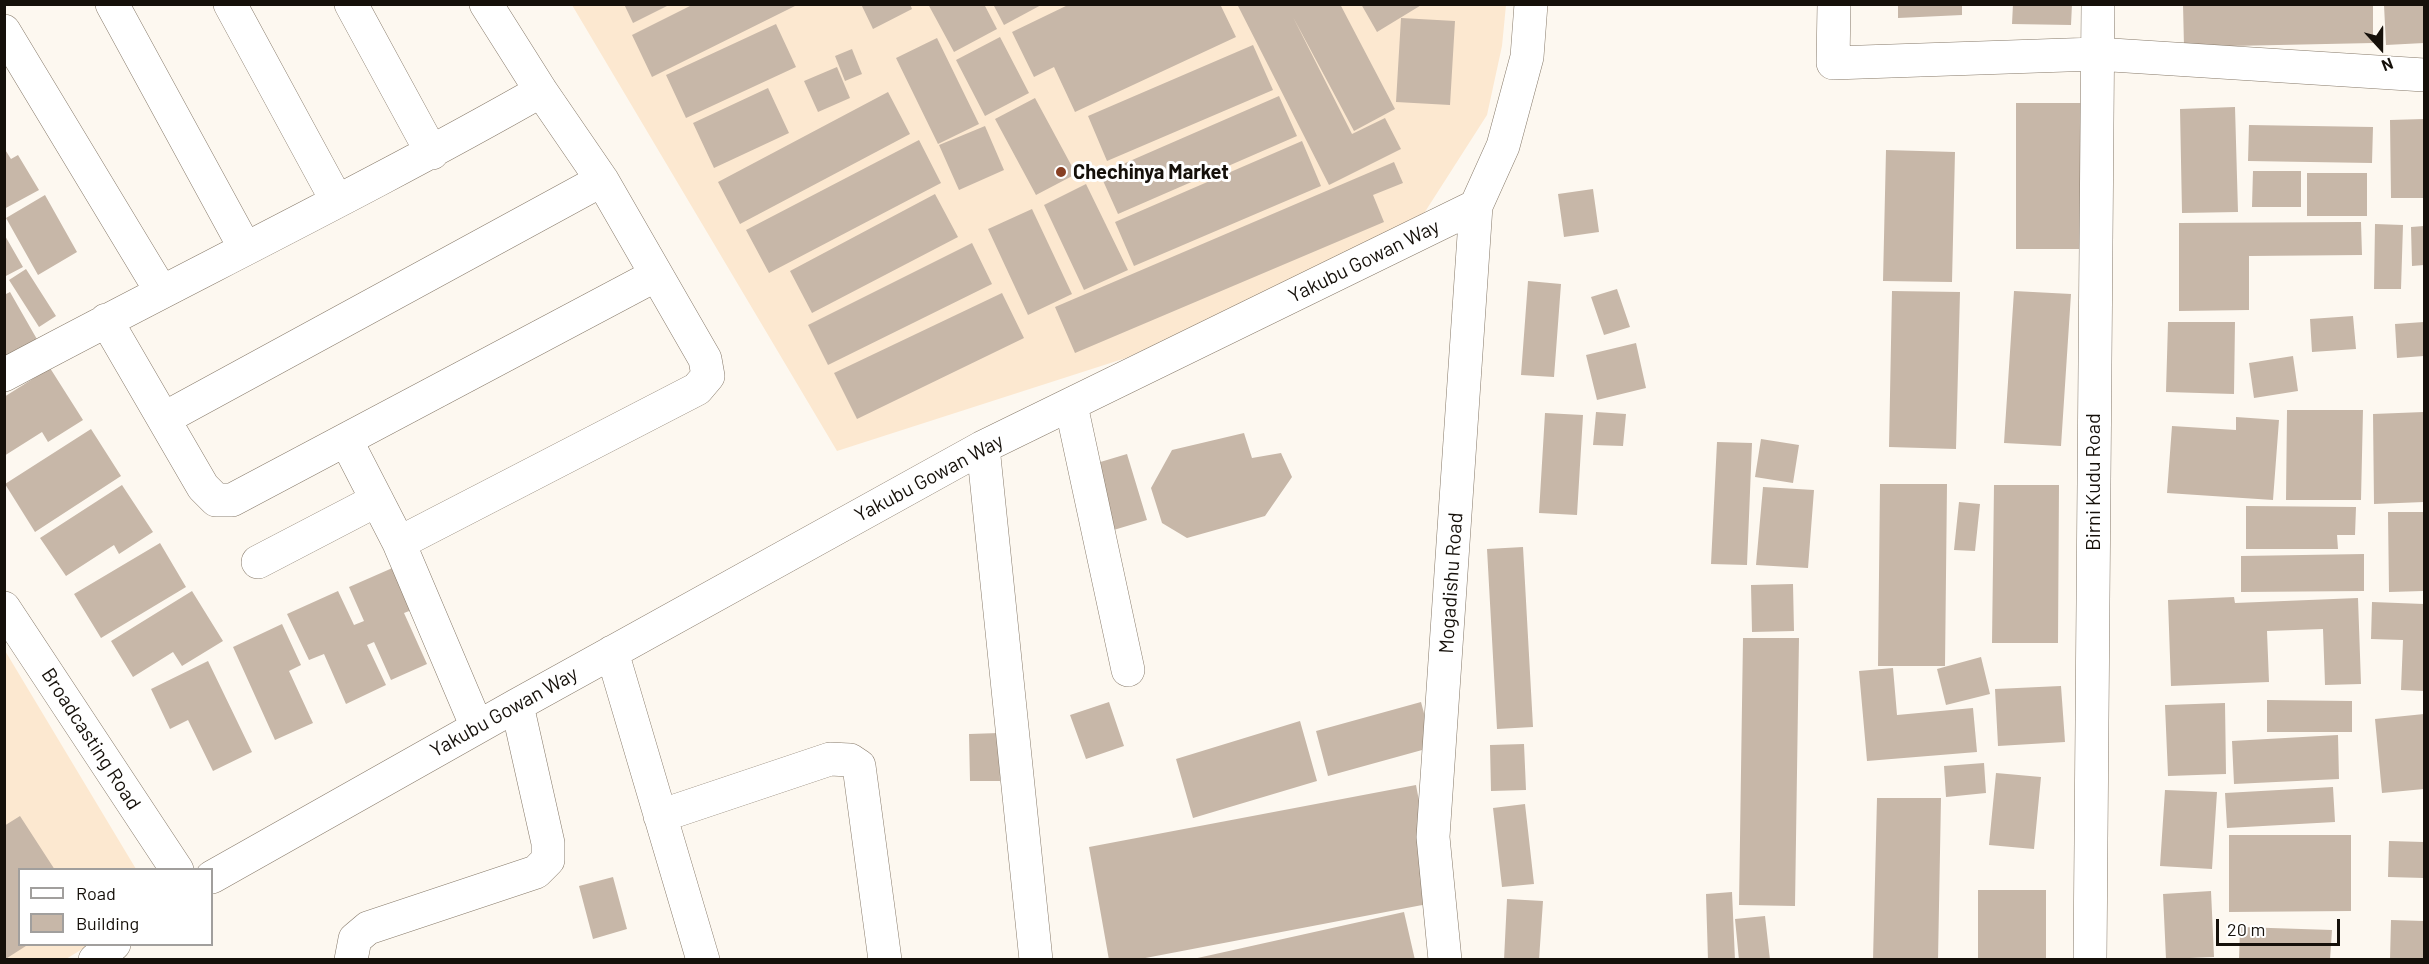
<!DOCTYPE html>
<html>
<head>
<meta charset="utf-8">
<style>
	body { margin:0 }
	#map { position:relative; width:2429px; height:964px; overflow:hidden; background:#fdf8f0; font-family:Barlow,sans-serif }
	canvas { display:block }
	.frame { position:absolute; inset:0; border:6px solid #15100a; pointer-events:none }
	.legend { position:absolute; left:18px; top:868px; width:195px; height:78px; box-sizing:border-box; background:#fff; border:2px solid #a19f9d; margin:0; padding:8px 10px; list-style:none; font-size:18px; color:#15100a }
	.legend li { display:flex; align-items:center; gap:12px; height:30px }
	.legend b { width:30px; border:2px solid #a19f9d }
	.north { position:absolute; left:2351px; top:18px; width:60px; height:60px; -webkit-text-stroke:4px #fff; paint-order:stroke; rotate:159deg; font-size:16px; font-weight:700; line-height:24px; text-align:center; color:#15100a }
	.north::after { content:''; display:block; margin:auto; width:21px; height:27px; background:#15100a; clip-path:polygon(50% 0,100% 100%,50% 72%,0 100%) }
	.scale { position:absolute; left:2216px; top:919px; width:124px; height:27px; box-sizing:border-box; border:3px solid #15100a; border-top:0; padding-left:8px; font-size:18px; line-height:21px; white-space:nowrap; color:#15100a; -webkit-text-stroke:4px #fff; paint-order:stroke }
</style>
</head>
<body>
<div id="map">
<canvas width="2429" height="964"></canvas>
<div class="frame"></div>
<ul class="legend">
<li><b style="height:8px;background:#fff"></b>Road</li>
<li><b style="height:16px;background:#c7b7a8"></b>Building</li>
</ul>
<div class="north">N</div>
<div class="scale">20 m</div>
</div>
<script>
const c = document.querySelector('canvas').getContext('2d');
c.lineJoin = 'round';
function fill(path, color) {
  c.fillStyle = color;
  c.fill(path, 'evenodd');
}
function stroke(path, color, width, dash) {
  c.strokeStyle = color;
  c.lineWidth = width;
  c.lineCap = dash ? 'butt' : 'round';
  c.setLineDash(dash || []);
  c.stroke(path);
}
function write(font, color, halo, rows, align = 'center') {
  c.font = font + ' Barlow,sans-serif';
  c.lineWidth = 6;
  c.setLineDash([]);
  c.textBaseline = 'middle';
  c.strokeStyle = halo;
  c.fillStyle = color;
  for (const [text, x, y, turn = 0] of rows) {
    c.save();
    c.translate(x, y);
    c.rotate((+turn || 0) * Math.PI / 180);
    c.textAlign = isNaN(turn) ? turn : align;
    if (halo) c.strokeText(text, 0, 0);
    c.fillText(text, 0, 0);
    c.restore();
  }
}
fill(new Path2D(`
	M 572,5 L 1506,5 L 1502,46 L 1487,115 L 1414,229 L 1126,358 L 837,451 Z
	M 4,649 L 136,869 L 20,870 L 20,944 L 89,945 L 66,959 L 5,959 Z`), '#fce8d0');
fill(new Path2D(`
	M 624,4 L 671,4 L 633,23 Z
	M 694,4 L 799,4 L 652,77 L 632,35 Z
	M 861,4 L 910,4 L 912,9 L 873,29 Z
	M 928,4 L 984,4 L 997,29 L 954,52 Z
	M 997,4 L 1043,4 L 1004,25 L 994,6 Z
	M 1070,4 L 1220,4 L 1236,37 L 1075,112 L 1054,67 L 1034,77 L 1012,32 Z
	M 1237,4 L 1340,4 L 1395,109 L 1354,131 L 1293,17 L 1352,134 L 1385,118 L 1401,149 L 1329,185 Z
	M 1361,4 L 1423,4 L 1377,32 Z
	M 1898,4 L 1962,4 L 1962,15 L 1898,18 Z
	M 2013,4 L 2072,4 L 2071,25 L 2012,24 Z
	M 2183,4 L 2373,4 L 2373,43 L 2184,47 Z
	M 2384,5 L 2424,5 L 2424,43 L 2386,45 Z
	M 1401,18 L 1455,21 L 1450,105 L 1396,102 Z
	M 776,24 L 796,67 L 686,118 L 666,75 Z
	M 1000,37 L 1029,93 L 985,116 L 956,60 Z
	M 937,38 L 979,124 L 938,144 L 896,58 Z
	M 1253,45 L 1273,90 L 1107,161 L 1088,116 Z
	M 852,49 L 862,74 L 845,81 L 835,56 Z
	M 837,67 L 850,98 L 818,112 L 804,81 Z
	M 768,88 L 789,133 L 714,168 L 693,123 Z
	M 888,92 L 910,134 L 740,224 L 718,182 Z
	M 1279,96 L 1297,136 L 1118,214 L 1100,174 Z
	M 1035,98 L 1076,174 L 1036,195 L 995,119 Z
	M 2016,103 L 2082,103 L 2082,249 L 2016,249 Z
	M 2235,107 L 2238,212 L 2182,213 L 2180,109 Z
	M 2424,119 L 2424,198 L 2391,198 L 2390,120 Z
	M 2249,125 L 2373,127 L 2372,163 L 2248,161 Z
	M 985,126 L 1004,170 L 959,190 L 939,145 Z
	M 919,140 L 941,183 L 769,273 L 746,230 Z
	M 1302,141 L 1321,186 L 1134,266 L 1115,222 Z
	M 4,148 L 11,159 L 18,155 L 39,190 L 4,209 Z
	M 1886,150 L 1955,152 L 1952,282 L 1883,281 Z
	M 1394,162 L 1403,183 L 1373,195 L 1384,222 L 1075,353 L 1055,307 Z
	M 2253,171 L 2301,171 L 2301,207 L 2252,207 Z
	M 2307,173 L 2367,173 L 2367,216 L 2307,216 Z
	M 1086,184 L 1128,270 L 1084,290 L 1044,205 Z
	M 1593,189 L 1599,232 L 1564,237 L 1558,194 Z
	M 935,194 L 958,237 L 812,313 L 790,271 Z
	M 45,195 L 77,252 L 38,275 L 6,218 Z
	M 1032,209 L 1072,294 L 1028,315 L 988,229 Z
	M 2361,222 L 2362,255 L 2249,256 L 2249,310 L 2179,311 L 2179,223 Z
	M 2375,224 L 2403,225 L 2401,289 L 2374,289 Z
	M 2424,226 L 2424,265 L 2412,266 L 2411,227 Z
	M 4,234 L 23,267 L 4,277 Z
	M 972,243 L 992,284 L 828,365 L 808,325 Z
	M 26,269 L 56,316 L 39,327 L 9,280 Z
	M 1528,281 L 1561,284 L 1554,377 L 1521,375 Z
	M 1617,289 L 1630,327 L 1604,335 L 1591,297 Z
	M 1892,291 L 1960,292 L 1956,449 L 1889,447 Z
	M 2014,291 L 2071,294 L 2061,446 L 2004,443 Z
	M 10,292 L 38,341 L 4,360 L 4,295 Z
	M 1002,293 L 1024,338 L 857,419 L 834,373 Z
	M 2353,316 L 2356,349 L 2312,352 L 2310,319 Z
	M 2168,322 L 2235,322 L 2234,394 L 2166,392 Z
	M 2424,322 L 2424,356 L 2397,358 L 2395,324 Z
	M 1636,343 L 1646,388 L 1597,400 L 1586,355 Z
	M 2293,356 L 2298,391 L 2254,398 L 2249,363 Z
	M 50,368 L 83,420 L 48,442 L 42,432 L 4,456 L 4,397 Z
	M 2287,410 L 2363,410 L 2361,500 L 2286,500 Z
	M 1596,412 L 1626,414 L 1623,446 L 1593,445 Z
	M 2424,412 L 2424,502 L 2374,504 L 2373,414 Z
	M 1545,413 L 1583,415 L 1577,515 L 1539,513 Z
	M 2236,417 L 2279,420 L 2273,500 L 2167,493 L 2172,426 L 2236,430 Z
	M 91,429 L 121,476 L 35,532 L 5,484 Z
	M 1244,433 L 1252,458 L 1281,453 L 1292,477 L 1265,516 L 1187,538 L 1162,523 L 1151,488 L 1172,450 Z
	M 1761,439 L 1799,445 L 1793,483 L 1755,477 Z
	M 1717,442 L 1752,443 L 1747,565 L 1711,564 Z
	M 1127,454 L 1147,520 L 1107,532 L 1087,466 Z
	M 1880,484 L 1947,484 L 1945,666 L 1878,666 Z
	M 122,485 L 153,532 L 119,554 L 114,545 L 66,576 L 40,538 Z
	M 1994,485 L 2059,485 L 2058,643 L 1992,643 Z
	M 1763,487 L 1814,490 L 1808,568 L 1756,565 Z
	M 1959,502 L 1980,504 L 1975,551 L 1954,550 Z
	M 2246,506 L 2356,507 L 2355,535 L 2337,535 L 2338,549 L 2246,549 Z
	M 2388,512 L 2424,512 L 2423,591 L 2389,592 Z
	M 160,543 L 186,587 L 101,638 L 74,594 Z
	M 1523,547 L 1533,727 L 1497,729 L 1487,549 Z
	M 2364,554 L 2364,591 L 2241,592 L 2241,556 Z
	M 397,566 L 417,608 L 404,613 L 427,664 L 391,680 L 374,642 L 367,645 L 386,685 L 346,704 L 324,654 L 309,660 L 287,614 L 338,591 L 354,625 L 364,621 L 349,587 Z
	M 1793,584 L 1794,631 L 1752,632 L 1751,585 Z
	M 192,591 L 223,641 L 182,666 L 173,652 L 133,677 L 111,641 Z
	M 2234,597 L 2235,603 L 2358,598 L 2361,684 L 2325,685 L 2323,629 L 2267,631 L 2269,682 L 2171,686 L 2168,600 Z
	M 2372,602 L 2424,604 L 2424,691 L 2401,690 L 2403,640 L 2371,639 Z
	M 282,624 L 301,665 L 289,671 L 313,723 L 275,740 L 233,647 Z
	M 1743,638 L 1799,638 L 1795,906 L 1739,905 Z
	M 1981,657 L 1990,694 L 1946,705 L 1937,669 Z
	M 208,661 L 252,752 L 213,771 L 188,720 L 170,729 L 151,689 Z
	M 1893,668 L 1897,715 L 1973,708 L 1977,752 L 1867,761 L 1859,671 Z
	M 2061,686 L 2065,742 L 1998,746 L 1995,689 Z
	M 2267,700 L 2352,701 L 2352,732 L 2267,732 Z
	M 1109,702 L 1124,746 L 1086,759 L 1070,715 Z
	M 1421,702 L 1433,747 L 1328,776 L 1316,731 Z
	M 2225,703 L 2226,774 L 2168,776 L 2165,705 Z
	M 2424,714 L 2424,789 L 2382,793 L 2375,719 Z
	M 1300,721 L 1317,781 L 1193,818 L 1176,759 Z
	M 999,733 L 1000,781 L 970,781 L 969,734 Z
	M 2338,735 L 2339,779 L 2234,784 L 2232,741 Z
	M 1524,744 L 1526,790 L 1491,791 L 1490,745 Z
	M 1984,763 L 1986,793 L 1946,797 L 1944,766 Z
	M 1996,773 L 2041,777 L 2034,849 L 1989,845 Z
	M 1416,785 L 1438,902 L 1135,960 L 1109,960 L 1089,847 Z
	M 2333,787 L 2335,822 L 2227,828 L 2225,793 Z
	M 2165,790 L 2217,792 L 2212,869 L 2160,866 Z
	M 1877,798 L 1941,798 L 1938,960 L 1873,960 Z
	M 1525,804 L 1534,884 L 1502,887 L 1493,808 Z
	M 20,816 L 55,870 L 20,870 L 20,944 L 29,944 L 4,960 L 4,826 Z
	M 2229,835 L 2351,835 L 2351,911 L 2229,912 Z
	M 2389,841 L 2424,842 L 2424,878 L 2388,877 Z
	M 613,877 L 627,929 L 593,939 L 579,886 Z
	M 1978,890 L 2046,890 L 2046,960 L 1978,960 Z
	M 2211,891 L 2214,957 L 2166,959 L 2163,894 Z
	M 1732,892 L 1735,960 L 1708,960 L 1706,894 Z
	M 1507,899 L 1543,901 L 1539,960 L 1504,960 Z
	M 1404,912 L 1415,960 L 1193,960 L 1193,959 Z
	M 1765,916 L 1770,960 L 1739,960 L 1735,919 Z
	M 2391,920 L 2424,921 L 2424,960 L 2390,960 Z
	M 2240,927 L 2332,930 L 2330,960 L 2239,960 Z`), '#c7b7a8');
const minor = new Path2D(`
	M 112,4 L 245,248
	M 230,4 L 337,201
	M 351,4 L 432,153
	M 1834,4 L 1833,63 L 2096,54 L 2424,75
	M 4,31 L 161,291
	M 106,320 L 203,487 L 216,500 L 232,500 L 656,275
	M 4,375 C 183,279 365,191 541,91
	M 1071,405 L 1128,670
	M 165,418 L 602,180
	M 346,440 L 399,543
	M 983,447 L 1036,960
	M 258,562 L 377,500
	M 4,608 L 177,870
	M 612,652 L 703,960
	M 477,727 L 399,543 L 697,389 L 708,376 L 705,359 L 602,180 L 541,91 L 486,4
	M 660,816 L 830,759 L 850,760 L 859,766 L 885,960
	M 212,877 L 517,705 L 983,447 L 1476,206 L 1503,146 L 1527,57 L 1531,4
	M 95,960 L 114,944
	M 351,960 L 355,939 L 368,928 L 536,872 L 548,860 L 548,843 L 517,705
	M 1445,960 L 1433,837 L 1476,206
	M 2090,960 L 2098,4`);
stroke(minor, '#877a6a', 34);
stroke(minor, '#fff', 33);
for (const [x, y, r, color] of [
	[1061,172,6,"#873f23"]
]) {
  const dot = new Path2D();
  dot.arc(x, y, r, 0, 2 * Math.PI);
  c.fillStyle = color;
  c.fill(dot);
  stroke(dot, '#fff', 2);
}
write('bold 20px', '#15100a', '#fff', [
	["Chechinya Market",1073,172]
], 'left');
write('20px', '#15100a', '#fff', [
	["Yakubu Gowan Way",1364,261,-26],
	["Yakubu Gowan Way",929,478,-28],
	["Birni Kudu Road",2093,482,-90],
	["Mogadishu Road",1451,583,-86],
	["Yakubu Gowan Way",504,712,-29],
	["Broadcasting Road",91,739,57]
]);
</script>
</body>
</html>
